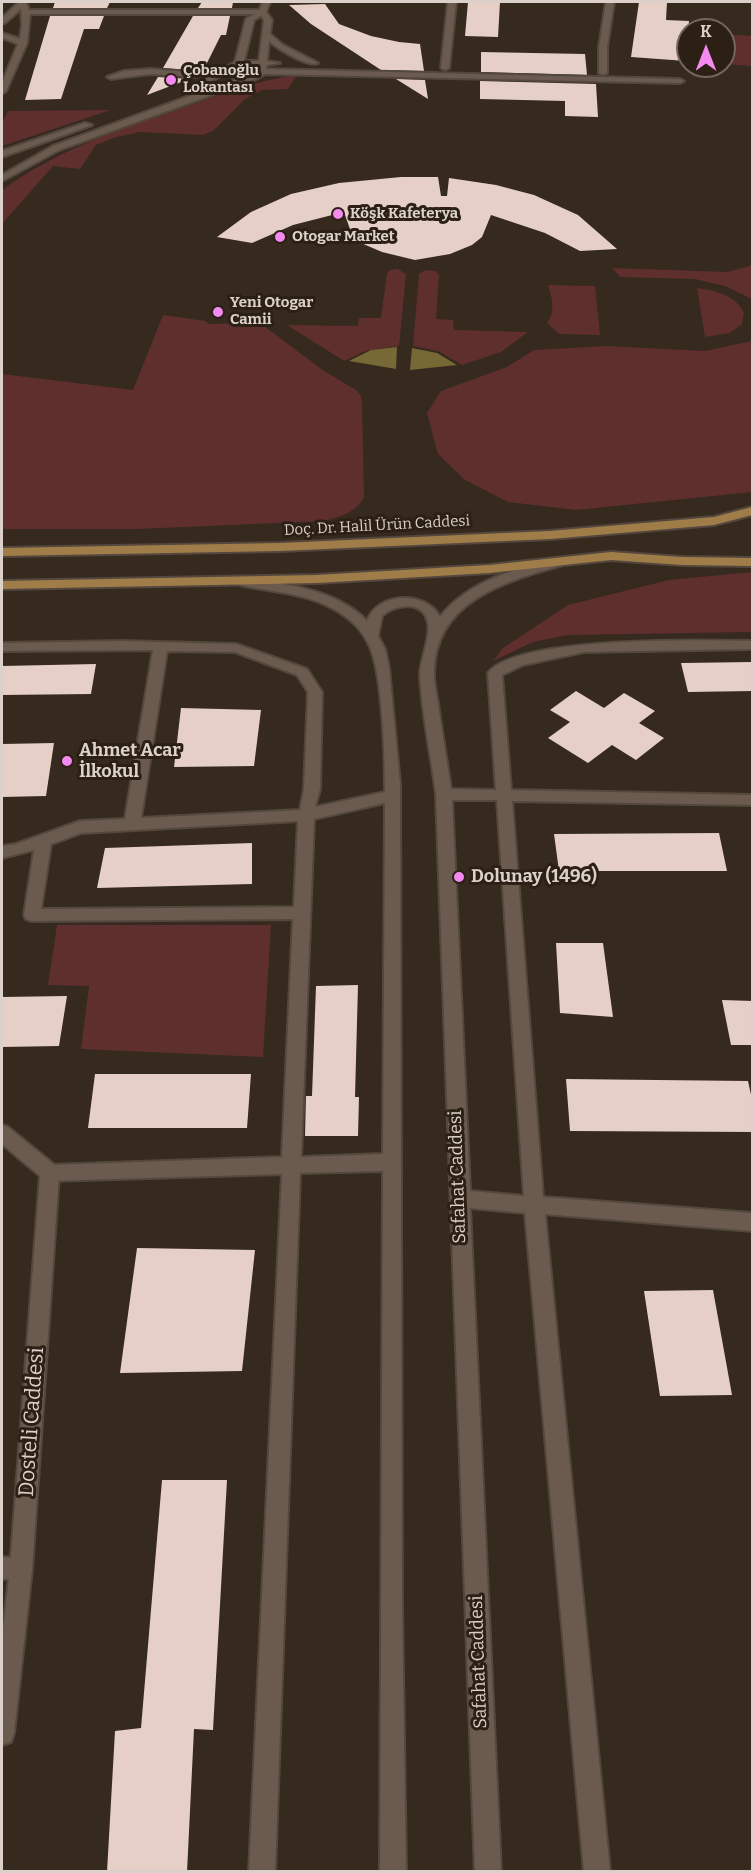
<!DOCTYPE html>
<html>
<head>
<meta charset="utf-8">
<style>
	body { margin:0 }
	#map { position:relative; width:754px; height:1873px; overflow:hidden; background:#36291e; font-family:Bitter,serif }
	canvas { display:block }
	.frame { position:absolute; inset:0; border:3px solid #dbd1ca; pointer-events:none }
	.north { position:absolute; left:676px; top:18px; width:60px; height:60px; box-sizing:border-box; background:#2c1f14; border:2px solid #72665d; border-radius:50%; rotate:0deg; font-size:16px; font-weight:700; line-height:24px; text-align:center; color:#dbd1ca }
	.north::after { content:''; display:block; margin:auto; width:21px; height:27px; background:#f489f0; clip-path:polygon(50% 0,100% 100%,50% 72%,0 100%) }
</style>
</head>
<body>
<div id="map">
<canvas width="754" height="1873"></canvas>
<div class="frame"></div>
<div class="north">K</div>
</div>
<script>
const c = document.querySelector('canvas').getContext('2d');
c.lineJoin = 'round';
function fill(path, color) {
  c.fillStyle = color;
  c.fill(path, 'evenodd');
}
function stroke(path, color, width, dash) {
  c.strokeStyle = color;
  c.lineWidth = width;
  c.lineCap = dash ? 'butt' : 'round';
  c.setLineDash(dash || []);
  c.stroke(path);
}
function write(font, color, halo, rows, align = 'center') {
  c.font = font + ' Bitter,serif';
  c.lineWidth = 6;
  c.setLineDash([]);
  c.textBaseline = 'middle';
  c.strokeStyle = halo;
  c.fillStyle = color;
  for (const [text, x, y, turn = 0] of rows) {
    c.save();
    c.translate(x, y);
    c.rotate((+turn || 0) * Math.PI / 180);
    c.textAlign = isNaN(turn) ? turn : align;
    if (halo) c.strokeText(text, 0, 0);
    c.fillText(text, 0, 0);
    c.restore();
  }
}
fill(new Path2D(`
	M 724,34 L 752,36 L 752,66 L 724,64 Z
	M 297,75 L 288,89 L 262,90 L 245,99 L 213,131 L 203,135 L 140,132 L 116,137 L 96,145 L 80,169 L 53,166 L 2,224 L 2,190 C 55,151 119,129 182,108 C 219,95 257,80 297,75 Z
	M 111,110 L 2,146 L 2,123 L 8,111 Z
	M 752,265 L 752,299 L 725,286 L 695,279 L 620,277 L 612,268 L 728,272 Z
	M 398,269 L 406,274 L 399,346 L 365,351 L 344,361 L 287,325 L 358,326 L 359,318 L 381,318 L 387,273 L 390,270 Z
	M 425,270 L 435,271 L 439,275 L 436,319 L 453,320 L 454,330 L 528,332 L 501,352 L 462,365 L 438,351 L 413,346 L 419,274 Z
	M 548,285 L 595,286 L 600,335 L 559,334 L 547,323 C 556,313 552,297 548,285 Z
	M 697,288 C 714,290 736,295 744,313 L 742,324 L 730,333 L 705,337 Z
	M 163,315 L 206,321 L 208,324 L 252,323 L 264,326 L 324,371 L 356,390 L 361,396 L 362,404 L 364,497 C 356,513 341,516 324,521 L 136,529 L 2,529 L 2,374 L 133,390 Z
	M 752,341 L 752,492 L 576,510 L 508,502 L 465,480 L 438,454 L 427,413 L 441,391 L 507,367 L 534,350 L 606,346 L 705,351 Z
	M 752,572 L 752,632 L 568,635 L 533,642 L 493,661 L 503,648 L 568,605 L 669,580 Z
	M 57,925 L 271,925 L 263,1057 L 81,1049 L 89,986 L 48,985 Z`), '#5f2f2d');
fill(new Path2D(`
	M 397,347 L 396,369 L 349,361 L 371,350 Z
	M 412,348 L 437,353 L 457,365 L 410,370 Z`), '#766936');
fill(new Path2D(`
	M 55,2 L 110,2 L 107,8 L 53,8 Z
	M 202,2 L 233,2 L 232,8 L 198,8 Z
	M 468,2 L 500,2 L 498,37 L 465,36 Z
	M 639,2 L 667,2 L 666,20 L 689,21 L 686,61 L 631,57 Z
	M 325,4 L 339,24 L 371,36 L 399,42 L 420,44 L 424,71 L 381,70 L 311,24 L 289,5 Z
	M 50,16 L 104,16 L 99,29 L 84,29 L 61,99 L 25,100 Z
	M 193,16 L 230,16 L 226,35 L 221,35 L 203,71 L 163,68 Z
	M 481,52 L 585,54 L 587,75 L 481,72 Z
	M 158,77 L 189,79 L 147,95 Z
	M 396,79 L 425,80 L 428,99 Z
	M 480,81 L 596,84 L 598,117 L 565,116 L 565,101 L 480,99 Z
	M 401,177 L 438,177 L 441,196 L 447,196 L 449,178 L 496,185 L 534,195 L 578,215 L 617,249 L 580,251 L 545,233 L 491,215 L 482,237 L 472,245 L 450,254 L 415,260 L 382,252 L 361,243 L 352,235 L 344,212 L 293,225 L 252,243 L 217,237 L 251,212 L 291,194 L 339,183 Z
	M 753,662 L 753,691 L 688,692 L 681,663 Z
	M 96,664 L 91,694 L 2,695 L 2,666 Z
	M 576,691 L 604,708 L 624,693 L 655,711 L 639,723 L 664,738 L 636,760 L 612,745 L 588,763 L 548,738 L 570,722 L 550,710 Z
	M 181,708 L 261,710 L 254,766 L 174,767 Z
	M 54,743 L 46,796 L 2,797 L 2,744 Z
	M 719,833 L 727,871 L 559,871 L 554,834 Z
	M 252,843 L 252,884 L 97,888 L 105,848 Z
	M 556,943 L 603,943 L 613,1017 L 560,1013 Z
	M 358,985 L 355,1097 L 359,1097 L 358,1136 L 305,1136 L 306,1096 L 312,1096 L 316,986 Z
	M 67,996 L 59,1046 L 2,1047 L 2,997 Z
	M 722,1000 L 753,1001 L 753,1045 L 731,1045 Z
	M 95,1074 L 251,1074 L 247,1128 L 88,1128 Z
	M 566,1079 L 748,1081 L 753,1104 L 753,1132 L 570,1131 Z
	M 137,1248 L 255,1250 L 242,1371 L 120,1373 Z
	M 713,1290 L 732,1395 L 660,1396 L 644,1291 Z
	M 162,1480 L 227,1480 L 213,1730 L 194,1729 L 187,1872 L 107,1872 L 115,1731 L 141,1728 Z`), '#e6cfc7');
const minor = new Path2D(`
	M 19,2 L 26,2 L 29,10 L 262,10 L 266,12 L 262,14 L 30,14 L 27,43 L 6,91 L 2,94 L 2,83 L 18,44 L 2,38 L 2,33 L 20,39 L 22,25 L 21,9 L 5,23 L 2,23 L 2,18 Z
	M 448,2 L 456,2 L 449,68 L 445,70 L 441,68 Z
	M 606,2 L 614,2 L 607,47 L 607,73 L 603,75 L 599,73 L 599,47 Z
	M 150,69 L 216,74 L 220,76 L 216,78 L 150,74 L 111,79 L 107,77 L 124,71 Z
	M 558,558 L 564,562 L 563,565 C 506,581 433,601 434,675 C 434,687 438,699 439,711 C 443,737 447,763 451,789 L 496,790 L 488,673 C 516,636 704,640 752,641 L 752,649 L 584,652 L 523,665 L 502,675 L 511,790 L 752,795 L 752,805 L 512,801 L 543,1197 L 752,1213 L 752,1231 L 545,1214 L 610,1872 L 584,1872 L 525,1213 L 470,1208 L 501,1872 L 475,1872 L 436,794 C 431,755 422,715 420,675 C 420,658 434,632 426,617 C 418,600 393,606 382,616 L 378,636 L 385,649 L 389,668 L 400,784 L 402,1607 L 406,1872 L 380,1872 L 383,1171 L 300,1173 L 275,1872 L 249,1872 L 282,1174 L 50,1181 L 43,1179 L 41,1173 L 43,1167 L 50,1165 L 282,1157 L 293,919 L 32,921 L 26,919 L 24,915 L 34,850 L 2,858 L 2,846 L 16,844 L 80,821 L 125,819 L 153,650 L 2,651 L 2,643 L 122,641 L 236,644 L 307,669 L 322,692 L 320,789 L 315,807 L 385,792 C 385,759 383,670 368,643 C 358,622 337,609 316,601 C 292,592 266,591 240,585 L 238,582 L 240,579 C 249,577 259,580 268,581 C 303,587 342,595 367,621 C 377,592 426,590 440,617 C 468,581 515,569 558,558 ZM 167,651 L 235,652 L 297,675 L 308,692 L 304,789 L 300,810 L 141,818 ZM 452,800 L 497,800 L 524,1196 L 470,1191 ZM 385,803 L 383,1154 L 301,1157 L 314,819 ZM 298,821 L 294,907 L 41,909 L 51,844 L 81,833 Z
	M 2,1557 L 21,1558 L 29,1561 L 32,1569 L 29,1577 L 21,1580 L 2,1579 Z`);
const tertiary = new Path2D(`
	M 263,2 L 270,2 L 266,12 L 272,20 L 270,34 L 283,45 L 318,63 C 309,68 278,49 269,41 L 267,61 L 280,63 L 267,65 L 266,69 L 680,79 L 684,81 L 680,83 L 265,74 L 256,79 L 59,150 L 2,181 L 2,175 L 53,146 L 258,71 L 259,65 L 241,65 L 194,90 L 187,88 L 235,62 L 246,19 L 259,11 ZM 261,16 L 264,20 L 259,61 L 244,61 L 254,20 Z
	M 85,123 L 92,125 L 2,157 L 2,151 Z
	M 2,1125 L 8,1127 L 57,1167 L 59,1173 L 32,1569 L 14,1733 L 11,1742 L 2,1745 L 2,1637 L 10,1569 L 40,1176 L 2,1144 Z`);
const primary = new Path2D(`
	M 752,507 L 752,515 L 714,525 L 550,539 L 280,551 L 2,556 L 2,548 L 280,543 L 550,531 L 714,517 Z
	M 611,552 L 682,557 L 752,558 L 752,566 L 682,565 L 611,560 L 489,573 L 317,583 L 2,589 L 2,581 L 317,575 L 489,565 Z`);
stroke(minor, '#53473e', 4);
stroke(tertiary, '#53473e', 4);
stroke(primary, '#53473e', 4);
fill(minor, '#6b5b4f');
fill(tertiary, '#6b5b4f');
fill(primary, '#a07d48');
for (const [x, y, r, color] of [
	[171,80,6,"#f489f0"],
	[338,214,6,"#f489f0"],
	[280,237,6,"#f489f0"],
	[218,312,6,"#f489f0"],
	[67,761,6,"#f489f0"],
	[459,877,6,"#f489f0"]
]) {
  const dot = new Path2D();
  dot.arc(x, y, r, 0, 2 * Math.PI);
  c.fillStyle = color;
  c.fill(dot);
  stroke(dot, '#2c1f14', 2);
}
write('bold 15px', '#dbd1ca', '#2c1f14', [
	["Çobanoğlu",183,71],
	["Lokantası",183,88],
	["Köşk Kafeterya",350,214],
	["Otogar Market",292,237],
	["Yeni Otogar",230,303],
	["Camii",230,320]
], 'left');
write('15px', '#dbd1ca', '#2c1f14', [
	["Doç. Dr. Halil Ürün Caddesi",377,526,-3]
]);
write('bold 18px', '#dbd1ca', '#2c1f14', [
	["Ahmet Acar",79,751],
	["İlkokul",79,772],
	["Dolunay (1496)",471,877]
], 'left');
write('18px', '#dbd1ca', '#2c1f14', [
	["Safahat Caddesi",458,1177,-92],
	["Safahat Caddesi",479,1662,-92]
]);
write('21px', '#dbd1ca', '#2c1f14', [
	["Dosteli Caddesi",32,1422,-86]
]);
</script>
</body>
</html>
